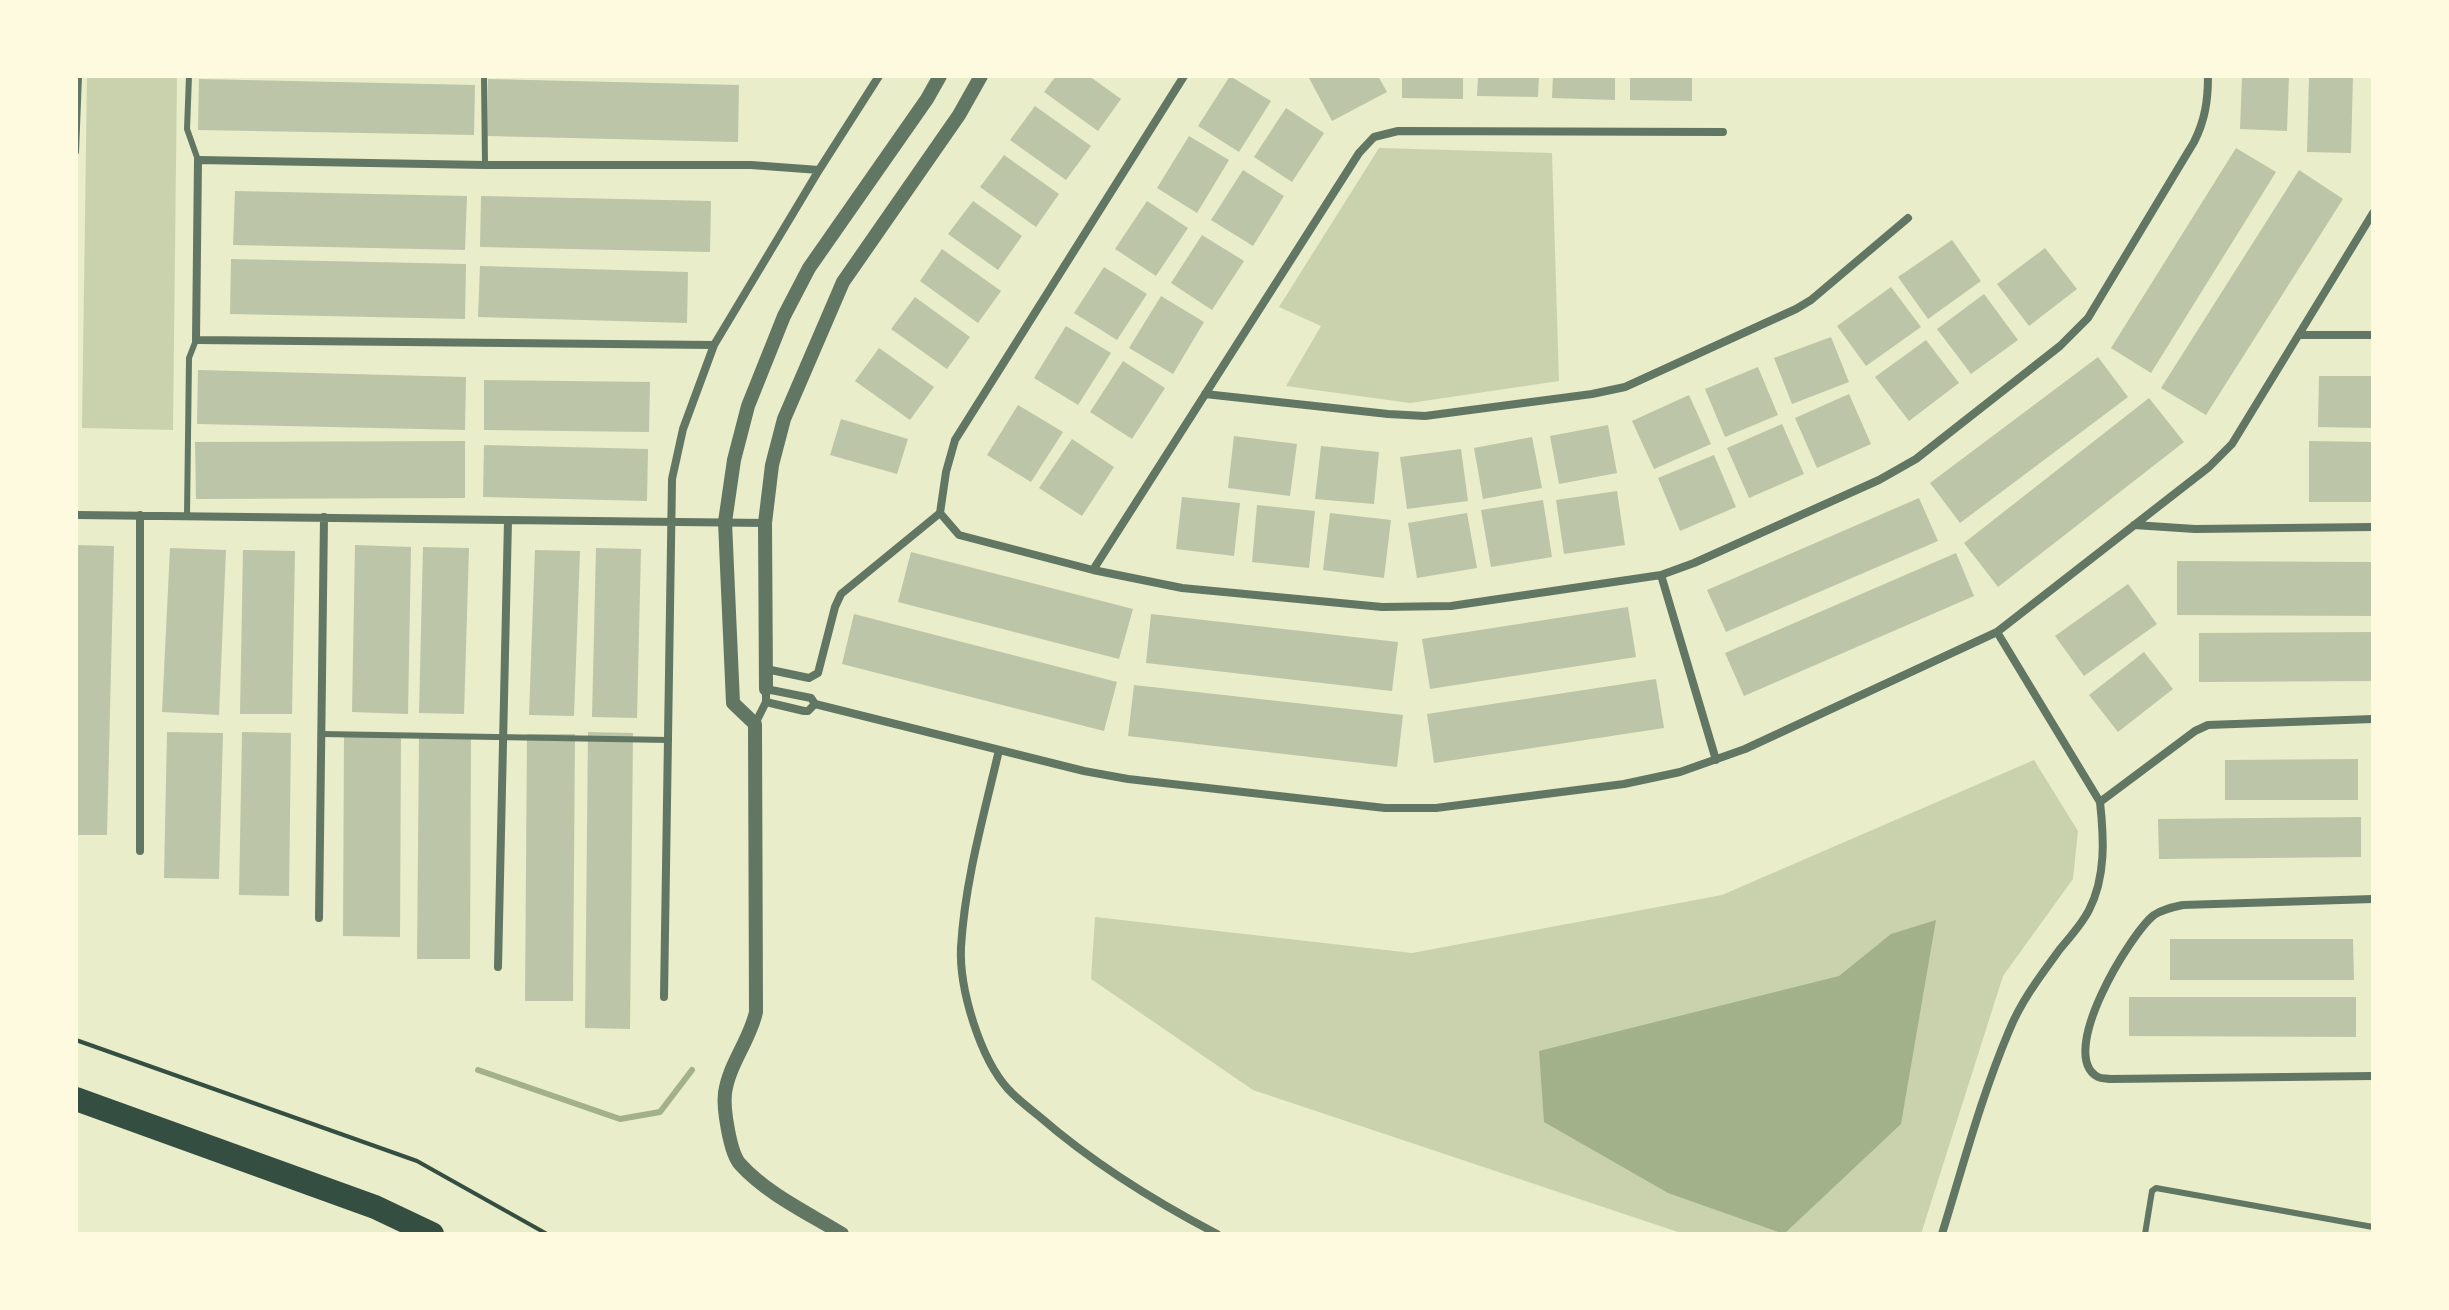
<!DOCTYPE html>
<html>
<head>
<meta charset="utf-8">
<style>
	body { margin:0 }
	#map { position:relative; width:2449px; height:1310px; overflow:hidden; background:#e9edc9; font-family:Commissioner,sans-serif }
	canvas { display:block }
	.frame { position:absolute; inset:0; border:78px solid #fefae0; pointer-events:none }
</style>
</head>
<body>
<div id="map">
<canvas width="2449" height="1310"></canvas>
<div class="frame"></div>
</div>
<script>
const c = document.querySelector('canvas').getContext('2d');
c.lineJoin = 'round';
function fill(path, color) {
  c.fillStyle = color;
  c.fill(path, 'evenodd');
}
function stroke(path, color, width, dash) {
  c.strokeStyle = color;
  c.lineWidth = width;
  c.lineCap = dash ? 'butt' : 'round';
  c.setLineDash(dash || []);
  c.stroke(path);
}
fill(new Path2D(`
	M 87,76 L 177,76 L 173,430 L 82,428 Z
	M 1379,148 L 1552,153 L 1559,381 L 1410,403 L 1286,386 L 1321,326 L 1279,307 Z
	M 2034,760 L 2078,831 L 2073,879 L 2003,976 L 1921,1234 L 1684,1234 L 1253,1090 L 1091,979 L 1095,917 L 1412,953 L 1722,895 Z`), '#cad2ad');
fill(new Path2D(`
	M 1936,920 L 1901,1124 L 1784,1234 L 1668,1193 L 1544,1122 L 1539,1051 L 1839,976 L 1891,934 Z`), '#a3b18a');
stroke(new Path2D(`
	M 478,1070 L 620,1119 L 660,1112 L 692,1070`), '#a3b18a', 6);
fill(new Path2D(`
	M 1056,76 L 1089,76 L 1121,99 L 1098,131 L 1044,92 Z
	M 1230,76 L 1271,101 L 1239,152 L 1198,126 Z
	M 1312,76 L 1378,76 L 1387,92 L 1332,121 L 1309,78 Z
	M 1402,76 L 1463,76 L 1463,99 L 1402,98 Z
	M 1478,76 L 1539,76 L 1538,97 L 1477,96 Z
	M 1553,76 L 1615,76 L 1615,100 L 1552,98 Z
	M 1630,76 L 1692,76 L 1692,101 L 1630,100 Z
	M 2242,76 L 2289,76 L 2287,131 L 2240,129 Z
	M 2309,76 L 2353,76 L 2351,153 L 2307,152 Z
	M 199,79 L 475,85 L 474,135 L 198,130 Z
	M 488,79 L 739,85 L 738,142 L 487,136 Z
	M 1035,106 L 1091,146 L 1066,180 L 1010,140 Z
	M 1286,108 L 1324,133 L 1292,182 L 1254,157 Z
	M 1189,136 L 1229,160 L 1197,213 L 1157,188 Z
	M 2236,148 L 2276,172 L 2151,373 L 2111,348 Z
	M 1004,155 L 1059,194 L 1036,227 L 980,187 Z
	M 1243,170 L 1284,196 L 1253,246 L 1211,220 Z
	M 2299,170 L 2343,199 L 2206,415 L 2161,388 Z
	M 235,191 L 467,196 L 465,250 L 233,245 Z
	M 481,196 L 711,201 L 710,252 L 480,247 Z
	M 973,201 L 1022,236 L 998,270 L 948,234 Z
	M 1147,201 L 1188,228 L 1156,276 L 1115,249 Z
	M 1202,235 L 1244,261 L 1212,310 L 1171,283 Z
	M 1952,240 L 1981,281 L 1928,319 L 1898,277 Z
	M 2045,248 L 2077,289 L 2029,326 L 1997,284 Z
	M 942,249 L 1001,291 L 978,323 L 920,281 Z
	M 231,259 L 466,264 L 465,319 L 230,314 Z
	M 480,266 L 688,272 L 687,323 L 478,317 Z
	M 1104,267 L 1147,294 L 1117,340 L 1074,313 Z
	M 1891,287 L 1921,327 L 1866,366 L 1837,326 Z
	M 1984,294 L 2018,340 L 1971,374 L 1937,329 Z
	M 1161,296 L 1204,322 L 1173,374 L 1129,348 Z
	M 915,297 L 970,337 L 947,369 L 891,329 Z
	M 1066,326 L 1111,353 L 1078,405 L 1034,378 Z
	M 1831,337 L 1849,382 L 1792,404 L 1774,358 Z
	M 1926,340 L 1959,383 L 1909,421 L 1875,377 Z
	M 879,348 L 934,387 L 910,420 L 855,381 Z
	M 2098,357 L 2128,397 L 1960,523 L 1930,483 Z
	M 1123,361 L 1165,388 L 1132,439 L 1090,412 Z
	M 1758,367 L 1778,415 L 1725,437 L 1705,389 Z
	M 198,370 L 466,377 L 465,430 L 197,424 Z
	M 2319,376 L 2373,376 L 2373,428 L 2318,427 Z
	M 484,380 L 650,382 L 649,432 L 484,430 Z
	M 1849,394 L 1871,444 L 1817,468 L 1795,418 Z
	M 1689,395 L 1711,444 L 1654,469 L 1632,421 Z
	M 2149,398 L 2184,442 L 1998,587 L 1964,543 Z
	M 1018,405 L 1063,432 L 1031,482 L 987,455 Z
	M 841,419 L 908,439 L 897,474 L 830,455 Z
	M 1782,424 L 1804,474 L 1749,498 L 1727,448 Z
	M 1608,425 L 1617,473 L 1559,484 L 1550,436 Z
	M 1234,436 L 1297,444 L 1290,496 L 1228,488 Z
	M 1532,437 L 1542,488 L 1483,499 L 1474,448 Z
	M 1072,439 L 1114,467 L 1082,516 L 1039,488 Z
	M 465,441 L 465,498 L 196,499 L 195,442 Z
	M 2309,441 L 2373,442 L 2373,502 L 2309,502 Z
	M 484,445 L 648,449 L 647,501 L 483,497 Z
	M 1321,446 L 1379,452 L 1374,504 L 1315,499 Z
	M 1461,449 L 1468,501 L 1407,509 L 1400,457 Z
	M 1714,455 L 1736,507 L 1680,531 L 1658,478 Z
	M 1617,491 L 1625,545 L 1564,554 L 1556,500 Z
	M 1182,497 L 1240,503 L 1234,556 L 1176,549 Z
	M 1919,498 L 1938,541 L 1726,632 L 1707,590 Z
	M 1543,500 L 1552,557 L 1491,567 L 1481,510 Z
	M 1257,505 L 1315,511 L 1309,568 L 1252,562 Z
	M 1330,513 L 1391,520 L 1384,578 L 1323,570 Z
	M 1467,513 L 1477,568 L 1417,578 L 1408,523 Z
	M 76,545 L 114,546 L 107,835 L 76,835 Z
	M 355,545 L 411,547 L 408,714 L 352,712 Z
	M 423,547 L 469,548 L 464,714 L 419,713 Z
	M 170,548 L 226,550 L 219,715 L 162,712 Z
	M 596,548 L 641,549 L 637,718 L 592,717 Z
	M 243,550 L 295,551 L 292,714 L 240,714 Z
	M 535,550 L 580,551 L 574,716 L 529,715 Z
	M 911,552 L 1133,609 L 1119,659 L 898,602 Z
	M 1956,553 L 1974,596 L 1744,696 L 1725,653 Z
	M 2177,561 L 2373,562 L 2373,616 L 2177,615 Z
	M 2128,584 L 2157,624 L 2084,676 L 2055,636 Z
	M 1628,607 L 1636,657 L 1430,689 L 1422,639 Z
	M 854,614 L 1117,682 L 1104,731 L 842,664 Z
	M 1151,614 L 1398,642 L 1392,691 L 1146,663 Z
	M 2373,632 L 2373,681 L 2199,682 L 2199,633 Z
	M 2144,652 L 2173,689 L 2118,732 L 2089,695 Z
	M 1656,679 L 1664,728 L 1434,763 L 1427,714 Z
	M 1134,685 L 1403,715 L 1397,767 L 1128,736 Z
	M 167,732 L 223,733 L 219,879 L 164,878 Z
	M 242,732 L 291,733 L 289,896 L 239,895 Z
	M 588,732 L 633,733 L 630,1029 L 585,1028 Z
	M 527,734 L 575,734 L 573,1001 L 525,1001 Z
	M 344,736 L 401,736 L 400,937 L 343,936 Z
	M 419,737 L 471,738 L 470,959 L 417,959 Z
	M 2358,759 L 2358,800 L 2225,800 L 2225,760 Z
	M 2361,817 L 2361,857 L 2159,859 L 2158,819 Z
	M 2170,939 L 2353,939 L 2354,980 L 2170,980 Z
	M 2129,997 L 2356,997 L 2356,1037 L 2129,1036 Z`), '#bcc5a7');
stroke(new Path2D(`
	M 76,1040 L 417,1161 L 547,1234`), '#344e41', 4);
stroke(new Path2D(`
	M 189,76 L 187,129 L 198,160
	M 484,76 L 485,165
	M 76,152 L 79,76
	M 187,516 L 189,358 L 196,340
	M 322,734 L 669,740
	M 2145,1234 L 2152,1191 L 2156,1188 L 2373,1227`), '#617663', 6);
stroke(new Path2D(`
	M 1184,76 L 955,440 L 946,472 L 940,513 L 959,535 L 1093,570 L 1182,588 L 1382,607 L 1451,606 L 1661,575 L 1694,563 L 1879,480 L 1916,459 L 2060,346 L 2088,318 L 2194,142 C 2205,120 2208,101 2208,76
	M 2300,335 L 2373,335
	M 714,345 L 196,340 L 198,160 L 485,165 L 751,165 L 819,170
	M 1205,394 L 1388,414 L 1425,416 L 1592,394 L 1625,387 L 1796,309 L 1811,300 L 1908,218
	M 76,515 L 765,523
	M 2134,525 L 2195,529 L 2373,527
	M 1093,570 L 1359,153 L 1374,137 L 1398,131 L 1723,132
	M 1661,575 L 1716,760
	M 766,669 L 809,678 L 818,673 L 835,607 L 841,594 L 940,513
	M 766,702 L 804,711 L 808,711 L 815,704
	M 815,704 L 1084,771 L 1128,779 L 1385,808 L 1436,808 L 1624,784 L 1680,772 L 1745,749 L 1997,632 L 2209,467 L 2232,444 L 2373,213
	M 755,724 L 766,702 L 766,689 L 811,698 L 815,704
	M 999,750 C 984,815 965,880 961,947 C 959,989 980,1058 1008,1089 C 1017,1099 1029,1108 1040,1117 C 1094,1164 1154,1201 1217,1234
	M 2100,802 L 2195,731 L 2208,725 L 2373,719
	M 140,851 L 140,515
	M 2373,899 L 2183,905 C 2173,907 2163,909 2154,915 C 2130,934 2056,1055 2098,1077 C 2102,1079 2106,1078 2110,1079 L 2373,1076
	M 319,918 L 324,517
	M 498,967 L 508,520
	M 664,997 L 672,479 L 683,429 L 714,345 L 819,170 L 879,76
	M 1942,1234 C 1963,1166 1981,1097 2009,1031 C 2021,1001 2041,975 2060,949 C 2070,937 2082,924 2089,910 C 2106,877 2104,838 2100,802 L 1997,632`), '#617663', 8);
stroke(new Path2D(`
	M 766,689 L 765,523 L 772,465 L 784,419 L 843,282 L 959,115 L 981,76
	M 842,1234 C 808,1213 767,1194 740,1164 C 730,1153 723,1108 725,1093 C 729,1064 750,1040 756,1012 L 755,724 L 733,703 L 725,522 L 734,460 L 748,406 L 784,316 L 809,268 L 927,99 L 940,76`), '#617663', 14);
stroke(new Path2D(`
	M 76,1099 L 375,1207 L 432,1234`), '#344e41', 24);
</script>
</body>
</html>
